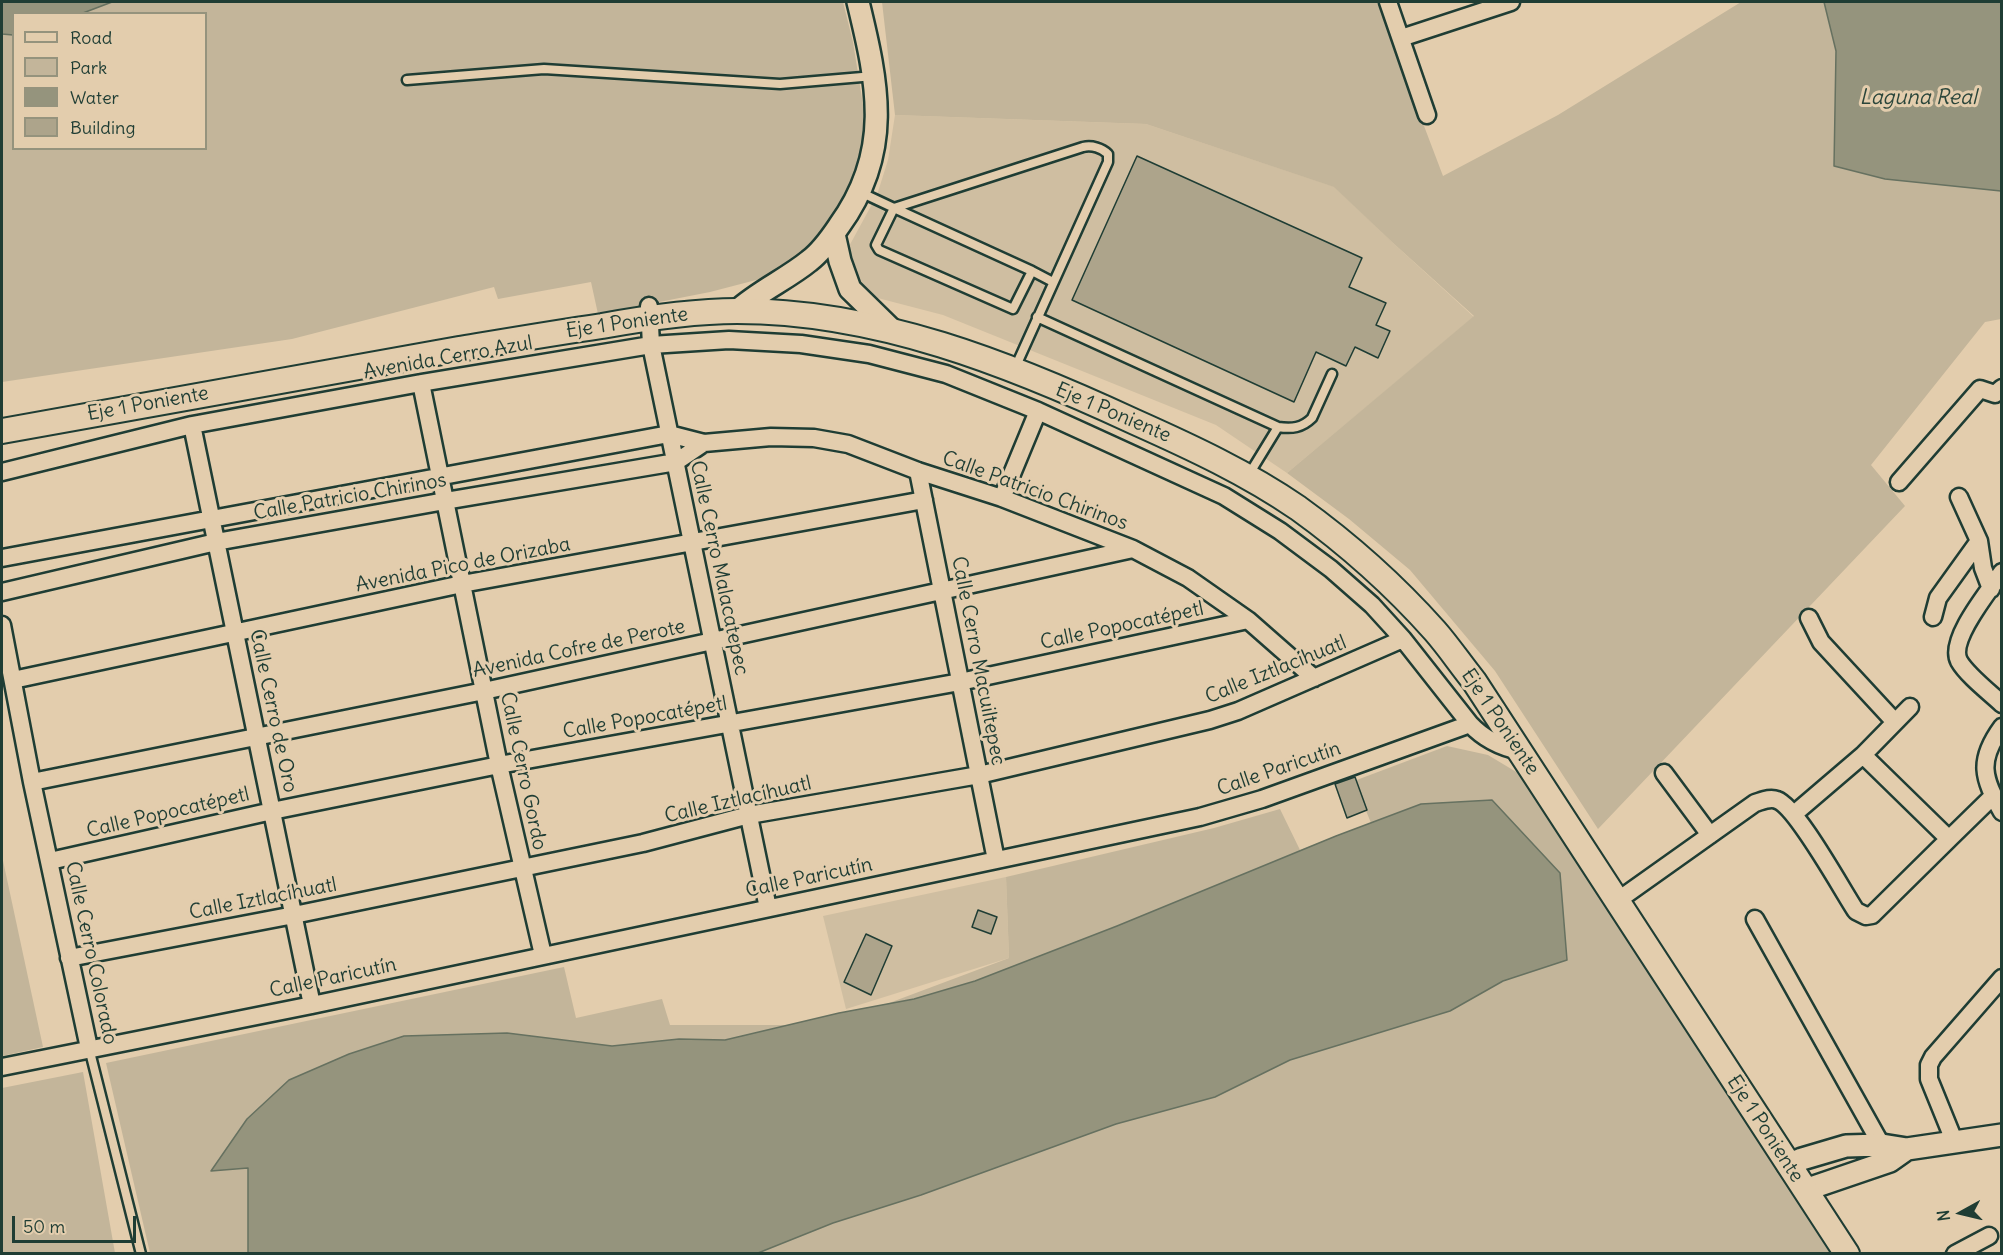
<!DOCTYPE html>
<html>
<head>
<meta charset="utf-8">
<style>
	body { margin:0 }
	#map { position:relative; width:2003px; height:1255px; overflow:hidden; background:#e3cdad; font-family:Delius,sans-serif }
	canvas { display:block }
	.frame { position:absolute; inset:0; border:3px solid #1f3d34; pointer-events:none }
	.legend { position:absolute; left:12px; top:12px; width:195px; height:138px; box-sizing:border-box; background:#e3cdad; border:2px solid #95937d; margin:0; padding:8px 10px; list-style:none; font-size:18px; color:#1f3d34 }
	.legend li { display:flex; align-items:center; gap:12px; height:30px }
	.legend b { width:30px; border:2px solid #95937d }
	.north { position:absolute; left:1931px; top:1183px; width:60px; height:60px; -webkit-text-stroke:4px #e3cdad; paint-order:stroke; rotate:262deg; font-size:16px; font-weight:700; line-height:24px; text-align:center; color:#1f3d34 }
	.north::after { content:''; display:block; margin:auto; width:21px; height:27px; background:#1f3d34; clip-path:polygon(50% 0,100% 100%,50% 72%,0 100%) }
	.scale { position:absolute; left:12px; top:1216px; width:124px; height:27px; box-sizing:border-box; border:3px solid #1f3d34; border-top:0; padding-left:8px; font-size:18px; line-height:21px; white-space:nowrap; color:#1f3d34; -webkit-text-stroke:4px #e3cdad; paint-order:stroke }
</style>
</head>
<body>
<div id="map">
<canvas width="2003" height="1255"></canvas>
<div class="frame"></div>
<ul class="legend">
<li><b style="height:8px;background:#e3cdad"></b>Road</li>
<li><b style="height:16px;background:#c3b59a"></b>Park</li>
<li><b style="height:16px;background:#95947d"></b>Water</li>
<li><b style="height:16px;background:#ada48b"></b>Building</li>
</ul>
<div class="north">N</div>
<div class="scale">50 m</div>
</div>
<script>
const c = document.querySelector('canvas').getContext('2d');
c.lineJoin = 'round';
function fill(path, color) {
  c.fillStyle = color;
  c.fill(path, 'evenodd');
}
function stroke(path, color, width, dash) {
  c.strokeStyle = color;
  c.lineWidth = width;
  c.lineCap = dash ? 'butt' : 'round';
  c.setLineDash(dash || []);
  c.stroke(path);
}
function write(font, color, halo, rows, align = 'center') {
  c.font = font + ' Delius,sans-serif';
  c.lineWidth = 6;
  c.setLineDash([]);
  c.textBaseline = 'middle';
  c.strokeStyle = halo;
  c.fillStyle = color;
  for (const [text, x, y, turn = 0] of rows) {
    c.save();
    c.translate(x, y);
    c.rotate((+turn || 0) * Math.PI / 180);
    c.textAlign = isNaN(turn) ? turn : align;
    if (halo) c.strokeText(text, 0, 0);
    c.fillText(text, 0, 0);
    c.restore();
  }
}
fill(new Path2D(`
	M 895,115 L 1146,124 L 1335,187 L 1393,243 L 1474,317 L 1287,473 L 1216,425 L 943,315 L 870,296 L 855,286 L 847,250 L 877,195 L 888,160 Z
	M 1006,877 L 1009,958 L 846,1009 L 823,916 Z`), '#cfbea1');
fill(new Path2D(`
	M 2,2 L 843,2 L 853,42 L 864,111 L 863,159 L 849,195 L 824,231 L 795,258 L 760,279 L 710,292 L 598,314 L 591,282 L 498,299 L 494,287 L 292,339 L 2,382 ZM 14,14 L 206,14 L 206,148 L 14,148 Z
	M 882,2 L 1377,2 L 1443,176 L 1558,115 L 1741,2 L 2001,2 L 2001,319 L 1985,322 L 1871,465 L 1905,506 L 1598,829 L 1495,671 L 1410,570 L 1349,519 L 1287,473 L 1474,316 L 1393,243 L 1334,187 L 1146,124 L 895,115 Z
	M 1447,746 L 1488,755 L 1518,773 L 1831,1253 L 252,1254 L 248,1249 L 248,1253 L 150,1253 L 106,1063 L 564,967 L 576,1018 L 662,999 L 670,1025 L 788,1025 L 730,1039 L 780,1044 L 1009,958 L 1006,877 L 1214,828 L 1280,809 L 1300,850 L 1371,823 L 1354,781 Z
	M 2,856 L 43,1047 L 2,1056 Z
	M 83,1072 L 115,1253 L 2,1253 L 2,1088 Z`), '#c3b59a');
const water = new Path2D(`
	M 2,2 L 112,2 L 83,13 L 14,14 L 13,35 L 2,34 Z
	M 1824,2 L 2001,2 L 2001,191 L 1885,179 L 1834,166 L 1836,51 Z
	M 1492,800 L 1560,873 L 1567,960 L 1503,981 L 1450,1011 L 1290,1060 L 1215,1097 L 1116,1124 L 921,1195 L 833,1223 L 758,1253 L 248,1253 L 248,1168 L 211,1171 L 247,1119 L 289,1080 L 349,1054 L 404,1036 L 507,1033 L 612,1046 L 679,1039 L 725,1040 L 839,1013 L 914,999 L 975,981 L 1117,926 L 1336,836 L 1421,804 Z`);
fill(water, '#95947d');
stroke(water, '#667160', 1.5);
const building = new Path2D(`
	M 1137,156 L 1362,258 L 1349,287 L 1386,303 L 1376,325 L 1390,331 L 1378,358 L 1355,347 L 1346,366 L 1316,352 L 1294,402 L 1072,300 Z
	M 1355,777 L 1367,810 L 1347,818 L 1335,784 Z
	M 978,910 L 997,917 L 991,934 L 972,927 Z
	M 866,934 L 892,946 L 871,995 L 844,982 Z`);
fill(building, '#ada48b');
stroke(building, '#1f3d34', 1.5);
const service = new Path2D(`
	M 407,80 L 544,69 L 780,84 L 874,76
	M 860,192 L 894,208 L 1083,147 C 1092,145 1102,148 1108,154 L 1108,162 L 1015,368
	M 1032,271 L 1013,309 L 879,250 L 876,245 L 894,208 L 1032,271 L 1053,282
	M 1037,317 L 1278,427 L 1248,476
	M 1278,427 C 1292,429 1302,428 1312,418 L 1332,374
	M 89,1048 L 141,1254`);
const minor = new Path2D(`
	M 1388,2 L 1427,115
	M 1401,38 L 1511,2
	M 649,306 L 651,345 L 768,908
	M 421,383 L 499,765 L 543,955
	M 192,425 L 312,1005
	M 918,471 L 996,860
	M 2,472 L 192,425 L 421,383 L 651,345 L 729,340 L 801,344 L 869,354 L 946,374 L 1038,411 L 1224,496 L 1280,531 L 1331,569 L 1372,605 L 1403,639 L 1470,724
	M 1899,482 L 1980,389 L 1995,394 L 2002,388
	M 1959,497 L 1979,541 L 1983,568 L 1991,589
	M 1002,498 L 1038,411
	M 2,558 L 669,434 L 704,443 L 771,437 L 814,438 L 848,444 L 918,471 L 1002,498 L 1133,549 L 1188,578 L 1248,620 L 1314,678
	M 2002,572 C 1989,591 1948,640 1959,661 C 1967,675 1989,692 2002,704
	M 2,592 L 216,542 L 445,501 L 676,462 L 704,443
	M 1933,617 L 1938,598 L 1979,541
	M 1809,618 L 1821,642 L 1895,722
	M 2,625 L 32,782 L 89,1048
	M 13,680 L 462,584 L 924,500
	M 2002,727 C 1977,761 1983,778 2002,812
	M 1664,773 L 1710,835
	M 32,782 L 484,691 L 1133,549
	M 1794,814 L 1863,755 L 1910,707
	M 1949,839 L 1993,796
	M 50,861 L 272,811 L 499,765 L 960,682 L 1248,620
	M 1617,901 L 1755,803 C 1762,801 1770,797 1777,800 C 1797,807 1842,890 1856,911 L 1866,916 L 1872,915 L 1949,839 L 1863,755
	M 1755,919 L 1887,1155
	M 69,958 L 294,915 L 643,843 L 749,815 L 979,775 L 1210,720 L 1238,711 L 1403,639
	M 2,1067 L 312,1005 L 1200,817 L 1262,799 L 1470,724 C 1484,739 1500,747 1520,751
	M 1955,1143 L 1929,1079 L 1929,1065 L 1933,1057 L 2002,978
	M 1955,1254 L 1989,1236`);
const tertiary = new Path2D(`
	M 834,234 L 840,261 L 850,289 L 893,331
	M 737,311 C 759,291 787,279 809,261 C 821,252 831,238 839,226 C 893,152 878,84 858,2
	M 1788,1165 L 1802,1159 L 1846,1146 L 1882,1145 L 1907,1149 L 2002,1135
	M 1805,1190 L 1890,1161 L 1907,1149`);
const secondary = new Path2D(`
	M 2,431 C 154,403 306,375 459,349 C 507,341 554,333 602,326 C 646,318 691,311 737,311 C 877,311 1010,364 1135,422 C 1191,447 1247,473 1298,508 C 1348,544 1394,585 1435,631 C 1449,647 1461,665 1474,681 L 1847,1254`);
stroke(service, '#1f3d34', 13);
stroke(minor, '#1f3d34', 21);
stroke(tertiary, '#1f3d34', 26);
stroke(secondary, '#1f3d34', 28);
stroke(service, '#e3cdad', 8);
stroke(minor, '#e3cdad', 16);
stroke(tertiary, '#e3cdad', 21);
stroke(secondary, '#e3cdad', 24);
write('20px', '#1f3d34', '#e3cdad', [
	["Eje 1 Poniente",627,323,-8],
	["Avenida Cerro Azul",448,358,-10],
	["Eje 1 Poniente",148,404,-10],
	["Eje 1 Poniente",1113,413,23],
	["Calle Patricio Chirinos",1035,491,20],
	["Calle Patricio Chirinos",350,497,-10],
	["Avenida Pico de Orizaba",463,565,-11],
	["Calle Cerro Malacatepec",719,568,78],
	["Calle Popocatépetl",1122,626,-12],
	["Avenida Cofre de Perote",579,649,-12],
	["Calle Cerro Macuiltepec",978,661,79],
	["Calle Iztlacíhuatl",1276,670,-22],
	["Calle Cerro de Oro",273,711,78],
	["Calle Popocatépetl",645,718,-10],
	["Eje 1 Poniente",1500,722,56],
	["Calle Paricutín",1279,769,-19],
	["Calle Cerro Gordo",523,771,78],
	["Calle Iztlacíhuatl",738,800,-13],
	["Calle Popocatépetl",168,813,-13],
	["Calle Paricutín",809,878,-12],
	["Calle Iztlacíhuatl",263,899,-11],
	["Calle Cerro Colorado",91,953,78],
	["Calle Paricutín",333,978,-12],
	["Eje 1 Poniente",1765,1129,57]
]);
write('italic 21px', '#2b463b', '#e3cdad', [
	["Laguna Real",1918,98]
]);
</script>
</body>
</html>
